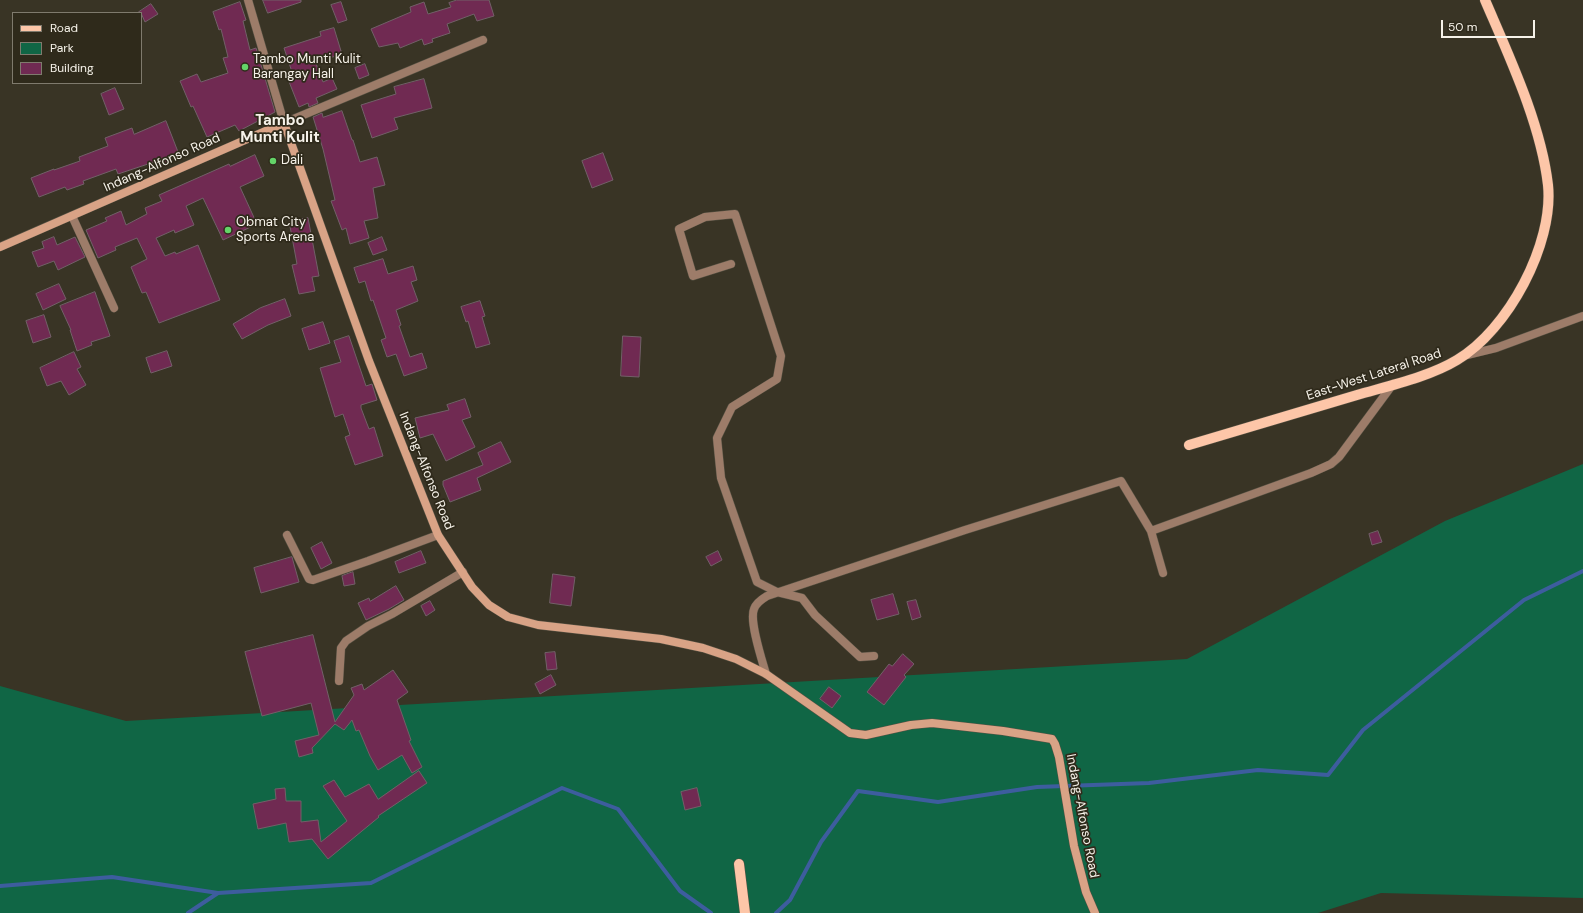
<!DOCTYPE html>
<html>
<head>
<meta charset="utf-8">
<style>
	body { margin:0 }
	#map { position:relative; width:1583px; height:913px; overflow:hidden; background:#393425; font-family:"DM Sans",sans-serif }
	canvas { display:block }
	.legend { position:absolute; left:12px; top:12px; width:130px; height:72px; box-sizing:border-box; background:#2f2a1b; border:1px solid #7f7a6d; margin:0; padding:5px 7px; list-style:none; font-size:12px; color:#f6f2e9 }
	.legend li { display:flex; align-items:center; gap:8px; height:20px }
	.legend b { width:20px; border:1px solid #7f7a6d }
	.scale { position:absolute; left:1441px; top:20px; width:94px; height:18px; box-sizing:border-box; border:2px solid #f6f2e9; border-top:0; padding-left:5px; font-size:12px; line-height:14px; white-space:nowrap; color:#f6f2e9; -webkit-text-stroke:3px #2f2a1b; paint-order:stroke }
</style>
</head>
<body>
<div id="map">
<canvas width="1583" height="913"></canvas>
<ul class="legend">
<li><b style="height:5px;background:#fdc6a8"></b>Road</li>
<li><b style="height:11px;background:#106645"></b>Park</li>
<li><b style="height:11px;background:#702a52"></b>Building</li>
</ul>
<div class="scale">50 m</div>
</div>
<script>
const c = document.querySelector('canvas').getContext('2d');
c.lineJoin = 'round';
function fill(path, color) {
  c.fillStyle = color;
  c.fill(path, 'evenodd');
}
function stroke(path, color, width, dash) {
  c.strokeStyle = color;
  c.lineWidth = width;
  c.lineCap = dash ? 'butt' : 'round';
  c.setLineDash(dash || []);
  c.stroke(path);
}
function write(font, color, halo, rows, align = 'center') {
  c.font = font + ' "DM Sans",sans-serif';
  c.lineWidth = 3.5;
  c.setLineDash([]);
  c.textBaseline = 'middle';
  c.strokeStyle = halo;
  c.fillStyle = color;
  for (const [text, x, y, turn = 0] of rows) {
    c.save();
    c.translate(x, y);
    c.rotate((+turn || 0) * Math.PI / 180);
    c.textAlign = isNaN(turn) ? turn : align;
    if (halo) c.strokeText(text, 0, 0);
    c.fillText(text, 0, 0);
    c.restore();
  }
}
fill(new Path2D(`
	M 1583,464 L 1583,898 L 1381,893 L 1318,913 L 0,913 L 0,686 L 126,721 L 1187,659 L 1445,521 Z`), '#106645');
stroke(new Path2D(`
	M 0,886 L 112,877 L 218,893 L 371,883 L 562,788 L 618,809 L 680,891 L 711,913
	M 188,913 L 218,893
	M 776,913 L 790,900 L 821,842 L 858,791 L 938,802 L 1037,787 L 1149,783 L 1258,770 L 1328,775 L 1363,730 L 1524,600 L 1583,571`), '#3d5d9e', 4);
const building = new Path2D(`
	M 263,0 L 301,0 L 301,2 L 268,13 Z
	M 457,0 L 489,0 L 494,16 L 477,21 L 474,14 L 447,24 L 450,33 L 432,39 L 433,42 L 424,45 L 422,39 L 400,48 L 398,43 L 379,47 L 371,29 L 411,12 L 410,7 L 424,2 L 428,14 L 451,7 L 449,3 Z
	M 240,2 L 246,20 L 243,21 L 250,50 L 256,48 L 275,112 L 239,131 L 235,125 L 207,137 L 193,106 L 191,107 L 180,81 L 197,74 L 201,82 L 228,73 L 223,58 L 228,57 L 221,29 L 219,30 L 213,12 Z
	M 341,2 L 347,20 L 338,23 L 331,5 Z
	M 151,4 L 158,14 L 145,22 L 141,13 L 139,12 Z
	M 334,28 L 341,51 L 341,55 L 315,61 L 323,82 L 332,78 L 337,89 L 316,98 L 318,103 L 309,107 L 308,103 L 299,107 L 286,74 L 292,72 L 284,48 L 321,36 L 320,32 Z
	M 365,64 L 369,75 L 359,79 L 355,68 Z
	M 424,79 L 432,108 L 394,118 L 398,129 L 372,138 L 361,105 L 396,94 L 394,87 Z
	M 115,88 L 124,109 L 109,115 L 101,94 Z
	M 342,111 L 352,140 L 353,140 L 360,162 L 377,157 L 385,185 L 373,188 L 378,218 L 364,221 L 369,238 L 350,244 L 346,228 L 342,230 L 331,201 L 335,200 L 323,149 L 313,117 L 322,113 L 323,117 Z
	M 166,121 L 180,157 L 162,165 L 160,160 L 118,174 L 116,169 L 83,181 L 84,184 L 67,190 L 65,187 L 39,197 L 31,178 L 54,169 L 54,170 L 80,161 L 79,157 L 108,146 L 105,138 L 132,128 L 134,134 Z
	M 603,153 L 613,180 L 592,188 L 582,161 Z
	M 255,155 L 264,176 L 240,187 L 257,224 L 223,240 L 203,198 L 186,206 L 194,225 L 175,233 L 174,230 L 156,238 L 165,256 L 175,252 L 176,254 L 198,245 L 220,300 L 159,323 L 146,292 L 142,293 L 131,267 L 147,259 L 137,238 L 115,247 L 116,250 L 98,258 L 86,230 L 107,221 L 105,218 L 121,211 L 126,225 L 147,214 L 145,208 L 162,201 L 159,195 L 229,164 L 230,166 Z
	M 308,218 L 319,276 L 312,277 L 315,291 L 299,294 L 292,265 L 297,264 L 289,221 Z
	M 54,237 L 57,245 L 75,237 L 85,257 L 58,270 L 54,261 L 38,267 L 32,252 L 44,248 L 42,242 Z
	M 382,237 L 387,250 L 373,255 L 368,243 Z
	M 383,259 L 388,274 L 413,266 L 417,280 L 411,282 L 418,301 L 396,310 L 401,325 L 399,326 L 410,357 L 422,353 L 427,368 L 404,376 L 396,354 L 387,357 L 381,340 L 386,338 L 373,300 L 371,301 L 365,281 L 359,283 L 354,268 Z
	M 59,284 L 66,299 L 43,310 L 36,294 Z
	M 95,292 L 110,336 L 91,342 L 92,345 L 77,351 L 70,330 L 71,330 L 60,306 Z
	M 285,299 L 291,316 L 268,325 L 242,339 L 233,324 L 260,308 Z
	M 480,301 L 485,316 L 482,317 L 490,344 L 476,348 L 468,321 L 466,322 L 461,307 Z
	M 44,315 L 51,337 L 33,343 L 26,321 Z
	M 323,322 L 330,343 L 309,350 L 302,329 Z
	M 349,336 L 366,386 L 372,384 L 377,400 L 361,405 L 361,408 L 369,429 L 374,427 L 383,456 L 355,465 L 345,437 L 350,435 L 343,414 L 335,417 L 320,368 L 341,362 L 334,341 Z
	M 623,336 L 641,337 L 639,377 L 621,376 Z
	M 167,351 L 172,366 L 151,373 L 146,358 Z
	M 74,352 L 81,367 L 77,369 L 86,385 L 69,395 L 61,381 L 47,386 L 40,368 Z
	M 465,399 L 471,417 L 462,420 L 475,447 L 446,461 L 433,434 L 420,438 L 415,418 L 449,410 L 447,405 Z
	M 501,442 L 511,462 L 477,478 L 481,490 L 450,502 L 443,485 L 443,481 L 483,465 L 478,453 Z
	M 1378,531 L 1382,542 L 1372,545 L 1369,534 Z
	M 322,542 L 332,563 L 321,569 L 311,548 Z
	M 421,551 L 426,563 L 399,573 L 395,562 Z
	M 718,551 L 722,560 L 711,566 L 706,557 Z
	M 292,557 L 299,582 L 261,593 L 254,568 Z
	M 353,572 L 355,584 L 344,586 L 342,576 Z
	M 553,574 L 575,577 L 571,606 L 550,603 Z
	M 396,586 L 404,600 L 389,609 L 366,620 L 358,603 L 369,598 L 370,601 Z
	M 893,594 L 899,614 L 877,620 L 871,600 Z
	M 916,600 L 921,617 L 912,620 L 907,602 Z
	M 430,601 L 435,610 L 426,616 L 421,606 Z
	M 313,635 L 335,722 L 354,695 L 351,688 L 362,684 L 364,690 L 393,670 L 408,692 L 397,700 L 411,740 L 409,741 L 422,767 L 412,773 L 402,755 L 378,770 L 370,756 L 359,730 L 356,731 L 352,720 L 344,730 L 335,724 L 312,748 L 313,753 L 299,757 L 295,741 L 319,735 L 311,703 L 262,716 L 245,652 Z
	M 555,652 L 557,669 L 547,670 L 545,653 Z
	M 903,654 L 914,664 L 904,675 L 906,677 L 884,705 L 867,692 L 889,664 L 892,666 Z
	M 551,675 L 556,685 L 540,694 L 535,684 Z
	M 829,687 L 841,696 L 832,708 L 820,699 Z
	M 419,771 L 427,783 L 378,816 L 379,817 L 328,859 L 312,839 L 289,842 L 286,823 L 258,829 L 253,804 L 276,799 L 275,789 L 285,788 L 286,801 L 301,801 L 301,822 L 318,820 L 321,842 L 347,821 L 323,786 L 334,780 L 345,797 L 369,784 L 378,799 Z
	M 697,788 L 701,806 L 685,810 L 681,792 Z`);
fill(building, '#702a52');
stroke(building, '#726068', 1);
const minor = new Path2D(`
	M 284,123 L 483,40
	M 72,216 L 114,308
	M 731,264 L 693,276 L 679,229 L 705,217 L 735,214 L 781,356 L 777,379 L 732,407 L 717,438 L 721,478 L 757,582 L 777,592 L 802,598 L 815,615 L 860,657 L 874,656
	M 1467,355 L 1496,348 L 1583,316
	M 1151,531 L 1311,473 L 1331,464 L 1339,457 L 1393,384
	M 287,535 L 309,579 L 313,580 L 368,561 L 438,535
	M 766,674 C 762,660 749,621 754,609 C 756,603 762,599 767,596 L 965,530 L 1121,481 L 1151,531 L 1163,573
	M 339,681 L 341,648 L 346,641 L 368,626 L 392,614 L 463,572`);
const tertiary = new Path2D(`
	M 248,0 L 284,123`);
const secondary = new Path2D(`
	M 0,247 L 284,123 L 369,361 L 438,535 L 472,587 L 489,605 L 508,617 L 538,625 L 661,639 L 703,648 L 736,659 L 766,674 L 850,733 L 866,735 L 911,725 L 932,723 L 1003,731 L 1052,739 L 1055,744 L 1059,757 L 1074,846 L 1086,892 L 1095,913`);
const primary = new Path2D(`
	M 1189,445 C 1245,428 1301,412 1357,395 C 1388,386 1429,377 1457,360 C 1508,330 1554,244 1548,185 C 1541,124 1509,56 1485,0
	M 739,864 L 745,913`);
stroke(minor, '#575244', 9);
stroke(tertiary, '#575244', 9);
stroke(secondary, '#575244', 9);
stroke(primary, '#575244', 11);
stroke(minor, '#9d7c69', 8);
stroke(tertiary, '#9d7c69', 8);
stroke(secondary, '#d9a386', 8);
stroke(primary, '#fdc6a8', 10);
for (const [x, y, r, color] of [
	[245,67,4,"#64d468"],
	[273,161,4,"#64d468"],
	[228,230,4,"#64d468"]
]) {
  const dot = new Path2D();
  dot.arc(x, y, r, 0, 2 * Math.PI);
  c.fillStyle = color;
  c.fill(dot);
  stroke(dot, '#2f2a1b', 1.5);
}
write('13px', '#f6f2e9', '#2f2a1b', [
	["Tambo Munti Kulit",253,60],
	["Barangay Hall",253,75],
	["Dali",281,161],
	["Obmat City",236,223],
	["Sports Arena",236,238]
], 'left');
write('13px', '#f6f2e9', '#2f2a1b', [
	["Indang-Alfonso Road",162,163,-24],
	["East-West Lateral Road",1374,375,-18],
	["Indang-Alfonso Road",426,471,68],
	["Indang-Alfonso Road",1082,816,79]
]);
write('bold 15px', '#f6f2e9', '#2f2a1b', [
	["Tambo",280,121],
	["Munti Kulit",280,138]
]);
</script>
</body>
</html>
